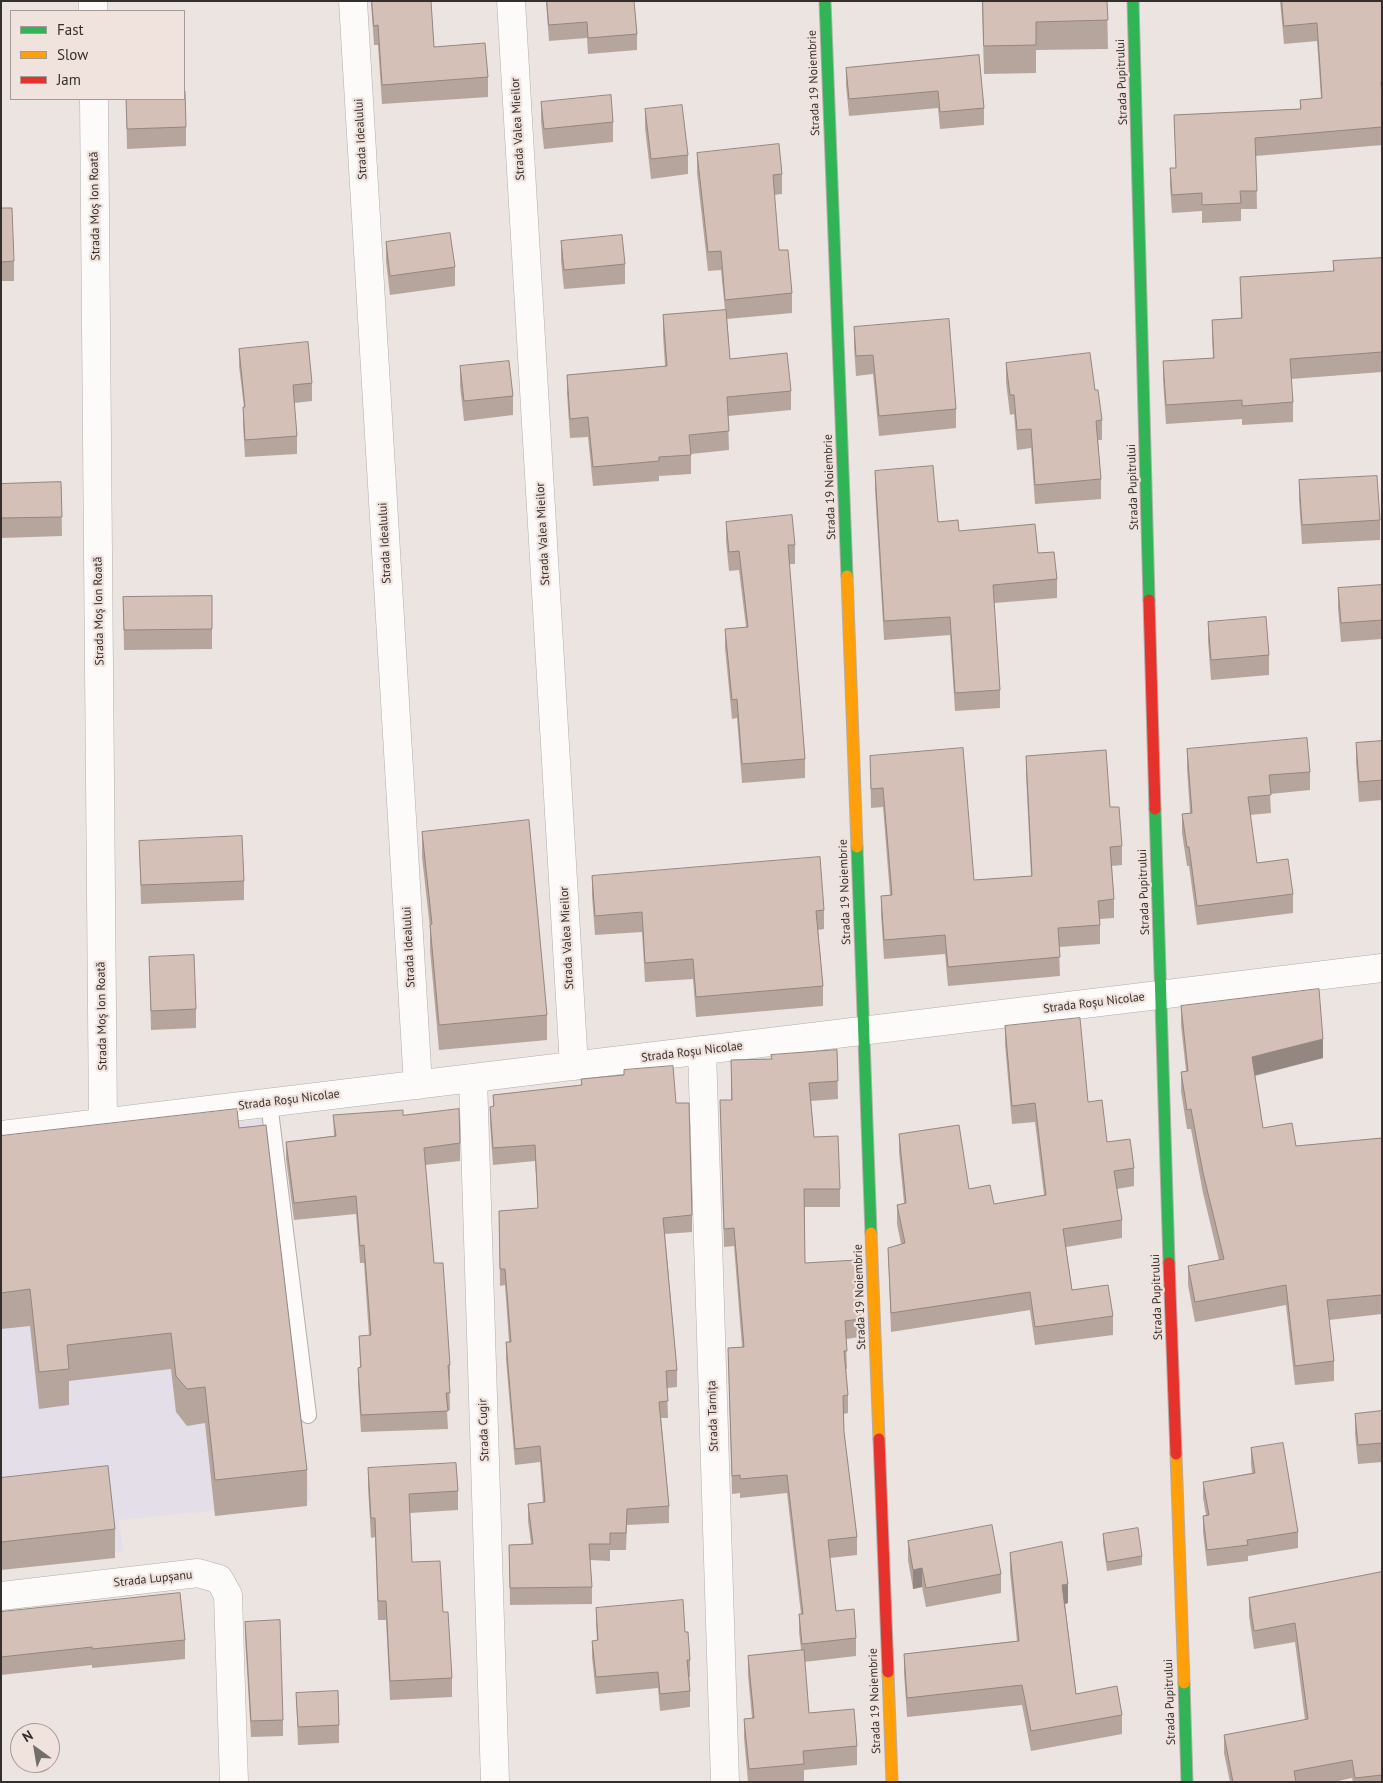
<!DOCTYPE html>
<html>
<head>
<meta charset="utf-8">
<style>
	body { margin:0 }
	#map { position:relative; width:1383px; height:1783px; overflow:hidden; background:#ece4e0; font-family:"PT Sans",sans-serif }
	canvas { display:block }
	.frame { position:absolute; inset:0; border:2px solid #342f2c; pointer-events:none }
	.legend { position:absolute; left:10px; top:10px; width:175px; height:90px; box-sizing:border-box; background:#f0e2dc; border:1px solid #a59a96; margin:0; padding:6px 9px; list-style:none; font-size:15px; color:#342f2c }
	.legend li { display:flex; align-items:center; gap:10px; height:25px }
	.legend b { width:25px; border:1px solid #a59a96 }
	.north { position:absolute; left:10px; top:1723px; width:50px; height:50px; box-sizing:border-box; background:#f0e2dc; border:1px solid #a59a96; border-radius:50%; rotate:328deg; font-size:14px; font-weight:700; line-height:20px; text-align:center; color:#342f2c }
	.north::after { content:''; display:block; margin:auto; width:18px; height:22px; background:#746e6b; clip-path:polygon(50% 0,100% 100%,50% 72%,0 100%) }
</style>
</head>
<body>
<div id="map">
<canvas width="1383" height="1783"></canvas>
<div class="frame"></div>
<ul class="legend">
<li><b style="height:6px;background:#30b455"></b>Fast</li>
<li><b style="height:6px;background:#ff9f0a"></b>Slow</li>
<li><b style="height:6px;background:#e5322d"></b>Jam</li>
</ul>
<div class="north">N</div>
</div>
<script>
const c = document.querySelector('canvas').getContext('2d');
c.lineJoin = 'round';
function fill(path, color) {
  c.fillStyle = color;
  c.fill(path, 'evenodd');
}
function stroke(path, color, width, dash) {
  c.strokeStyle = color;
  c.lineWidth = width;
  c.lineCap = dash ? 'butt' : 'round';
  c.setLineDash(dash || []);
  c.stroke(path);
}
function write(font, color, halo, rows, align = 'center') {
  c.font = font + ' "PT Sans",sans-serif';
  c.lineWidth = 4.5;
  c.setLineDash([]);
  c.textBaseline = 'middle';
  c.strokeStyle = halo;
  c.fillStyle = color;
  for (const [text, x, y, turn = 0] of rows) {
    c.save();
    c.translate(x, y);
    c.rotate((+turn || 0) * Math.PI / 180);
    c.textAlign = isNaN(turn) ? turn : align;
    if (halo) c.strokeText(text, 0, 0);
    c.fillText(text, 0, 0);
    c.restore();
  }
}
fill(new Path2D(`
	M 263,1119 L 311,1501 L 119,1520 L 123,1551 L 1,1566 L 1,1153 Z`), '#e3dee8');
const lane = new Path2D(`
	M 269,1103 L 308,1415`);
const street = new Path2D(`
	M 93,1 L 93,11
	M 353,1 L 418,1085
	M 511,1 L 574,1066
	M 94,99 L 103,1123
	M 702,1050 L 725,1782
	M 473,1078 L 495,1782
	M 1,1135 L 1382,968
	M 1,1596 L 198,1573 L 219,1579 L 228,1595 L 234,1782`);
const fast = new Path2D(`
	M 825,1 L 847,576
	M 1133,1 L 1149,600
	M 1155,809 L 1169,1263
	M 857,847 L 871,1233
	M 1184,1683 L 1187,1782`);
const slow = new Path2D(`
	M 847,576 L 857,847
	M 871,1233 L 879,1439
	M 1176,1454 L 1184,1683
	M 888,1672 L 892,1782`);
const jam = new Path2D(`
	M 1149,600 L 1155,809
	M 1169,1263 L 1176,1454
	M 879,1439 L 888,1672`);
stroke(lane, '#b3adaa', 18);
stroke(street, '#b3adaa', 29);
stroke(fast, '#b3adaa', 13);
stroke(slow, '#b3adaa', 13);
stroke(jam, '#b3adaa', 13);
stroke(lane, '#fcfbfa', 16);
stroke(street, '#fcfbfa', 28);
stroke(fast, '#30b455', 11);
stroke(slow, '#ff9f0a', 11);
stroke(jam, '#e5322d', 11);
fill(new Path2D(`
	M 371,1 L 431,1 L 434,47 L 488,77 L 488,97 L 382,104 L 378,45 L 374,45 Z
	M 546,1 L 634,1 L 637,34 L 637,50 L 588,54 L 587,38 L 549,41 Z
	M 982,1 L 1107,1 L 1108,49 L 1036,50 L 1036,73 L 984,74 Z
	M 1280,1 L 1382,1 L 1382,145 L 1256,156 L 1257,209 L 1241,209 L 1241,221 L 1202,223 L 1202,211 L 1172,213 L 1170,186 L 1170,168 L 1176,168 L 1174,115 L 1300,109 L 1300,100 L 1321,98 L 1317,41 L 1284,44 Z
	M 979,55 L 984,108 L 984,125 L 940,129 L 938,108 L 849,116 L 846,85 L 846,68 Z
	M 126,99 L 186,127 L 186,146 L 127,149 Z
	M 541,102 L 613,122 L 613,142 L 544,149 L 541,121 Z
	M 645,109 L 688,155 L 688,174 L 651,179 L 645,128 Z
	M 697,153 L 782,174 L 782,194 L 774,195 L 779,250 L 792,293 L 792,313 L 727,319 L 730,359 L 791,391 L 791,410 L 728,416 L 729,450 L 691,454 L 691,474 L 659,476 L 659,481 L 593,486 L 588,437 L 570,438 L 567,394 L 567,375 L 665,366 L 663,335 L 663,315 L 725,310 L 721,270 L 708,271 L 697,173 Z
	M 1,208 L 14,261 L 14,281 L 1,281 Z
	M 561,241 L 625,264 L 625,284 L 564,289 L 561,261 Z
	M 386,242 L 455,267 L 455,286 L 390,295 L 386,261 Z
	M 1382,258 L 1382,372 L 1291,379 L 1293,402 L 1293,422 L 1242,425 L 1242,419 L 1166,424 L 1163,380 L 1163,361 L 1213,358 L 1212,339 L 1212,320 L 1241,318 L 1240,277 L 1333,271 L 1333,261 Z
	M 854,327 L 956,409 L 956,428 L 879,436 L 873,374 L 856,376 L 854,347 Z
	M 239,349 L 312,383 L 312,401 L 294,403 L 297,436 L 297,454 L 245,457 L 243,425 L 243,407 L 244,407 L 239,366 Z
	M 1006,363 L 1095,390 L 1102,420 L 1102,440 L 1098,440 L 1101,479 L 1101,499 L 1035,504 L 1031,448 L 1017,450 L 1014,414 L 1010,415 L 1006,382 Z
	M 460,366 L 513,396 L 513,415 L 464,421 L 460,386 Z
	M 875,471 L 938,522 L 959,531 L 1038,553 L 1057,579 L 1057,598 L 994,603 L 1000,690 L 1000,708 L 955,711 L 950,635 L 884,640 L 875,490 Z
	M 1299,480 L 1380,520 L 1380,540 L 1302,544 L 1299,500 Z
	M 61,482 L 62,536 L 1,538 L 1,484 Z
	M 726,522 L 795,545 L 795,564 L 789,564 L 805,759 L 805,778 L 742,783 L 737,718 L 732,719 L 725,648 L 725,629 L 746,627 L 739,570 L 729,571 L 726,541 Z
	M 1382,585 L 1382,639 L 1341,642 L 1338,608 L 1338,588 Z
	M 212,596 L 212,649 L 124,650 L 123,597 Z
	M 1208,622 L 1269,655 L 1269,675 L 1211,680 L 1208,641 Z
	M 1382,741 L 1382,800 L 1359,802 L 1356,763 L 1356,743 Z
	M 1187,749 L 1310,772 L 1310,790 L 1270,794 L 1271,813 L 1250,815 L 1257,863 L 1293,894 L 1293,913 L 1197,925 L 1189,866 L 1187,866 L 1182,833 L 1182,814 L 1190,813 L 1187,768 Z
	M 870,756 L 974,880 L 1031,876 L 1026,775 L 1026,756 L 1110,807 L 1122,846 L 1122,865 L 1112,866 L 1114,899 L 1114,918 L 1100,919 L 1100,944 L 1059,947 L 1060,976 L 948,986 L 945,954 L 884,959 L 881,915 L 881,896 L 890,895 L 883,807 L 871,808 Z
	M 422,832 L 547,1015 L 547,1040 L 439,1050 L 430,950 L 430,928 L 422,857 Z
	M 139,841 L 244,881 L 244,900 L 141,904 Z
	M 592,876 L 824,910 L 824,929 L 818,930 L 823,986 L 823,1006 L 696,1017 L 693,979 L 645,982 L 642,932 L 595,935 L 592,896 Z
	M 149,957 L 196,1009 L 196,1028 L 151,1030 Z
	M 1181,1006 L 1323,1058 L 1255,1076 L 1263,1128 L 1296,1146 L 1382,1138 L 1382,1314 L 1329,1320 L 1334,1361 L 1334,1381 L 1295,1385 L 1286,1305 L 1195,1322 L 1188,1285 L 1188,1266 L 1219,1260 L 1203,1193 L 1191,1129 L 1187,1129 L 1181,1091 L 1181,1072 L 1186,1071 L 1181,1025 Z
	M 1005,1026 L 1088,1102 L 1107,1142 L 1134,1168 L 1134,1186 L 1117,1189 L 1122,1220 L 1122,1238 L 1066,1247 L 1072,1290 L 1113,1316 L 1113,1335 L 1035,1345 L 1030,1310 L 891,1332 L 888,1248 L 901,1244 L 897,1224 L 897,1205 L 904,1203 L 899,1152 L 899,1134 L 969,1189 L 994,1204 L 1044,1195 L 1035,1122 L 1012,1124 L 1005,1044 Z
	M 837,1050 L 838,1099 L 811,1101 L 814,1137 L 840,1189 L 840,1207 L 805,1207 L 805,1263 L 860,1319 L 860,1337 L 846,1339 L 847,1369 L 846,1369 L 848,1395 L 848,1413 L 844,1414 L 844,1432 L 857,1537 L 857,1555 L 830,1558 L 836,1611 L 856,1638 L 856,1656 L 804,1662 L 809,1713 L 857,1746 L 857,1765 L 804,1770 L 804,1782 L 748,1782 L 744,1738 L 744,1719 L 752,1718 L 748,1675 L 748,1656 L 801,1650 L 799,1632 L 799,1614 L 801,1614 L 787,1493 L 740,1498 L 740,1493 L 732,1494 L 728,1348 L 742,1347 L 734,1246 L 724,1247 L 720,1100 L 731,1100 L 731,1060 L 771,1059 Z
	M 581,1079 L 676,1103 L 692,1215 L 692,1232 L 665,1234 L 677,1370 L 677,1387 L 667,1388 L 668,1418 L 661,1418 L 669,1506 L 669,1523 L 627,1525 L 626,1550 L 610,1550 L 610,1561 L 590,1560 L 592,1587 L 592,1604 L 510,1605 L 509,1545 L 531,1544 L 528,1521 L 528,1504 L 543,1503 L 540,1462 L 515,1465 L 506,1359 L 506,1342 L 509,1342 L 505,1285 L 500,1286 L 499,1211 L 538,1208 L 535,1161 L 493,1165 L 490,1123 L 490,1107 L 493,1106 L 493,1095 L 581,1085 Z
	M 333,1115 L 403,1115 L 460,1143 L 460,1161 L 425,1165 L 434,1263 L 450,1365 L 450,1382 L 449,1382 L 450,1410 L 447,1411 L 448,1429 L 361,1432 L 358,1385 L 358,1368 L 360,1367 L 359,1336 L 369,1336 L 364,1263 L 360,1263 L 356,1214 L 294,1220 L 286,1159 L 286,1142 L 334,1136 Z
	M 239,1128 L 307,1470 L 307,1506 L 215,1516 L 205,1423 L 187,1426 L 176,1412 L 171,1369 L 69,1381 L 69,1405 L 39,1409 L 30,1326 L 1,1329 L 1,1136 Z
	M 1382,1411 L 1382,1462 L 1358,1464 L 1355,1434 L 1355,1414 Z
	M 1251,1448 L 1298,1532 L 1298,1548 L 1248,1556 L 1248,1561 L 1207,1566 L 1203,1532 L 1203,1516 L 1206,1515 L 1203,1498 L 1203,1482 L 1252,1473 L 1251,1464 Z
	M 368,1468 L 458,1491 L 458,1510 L 410,1513 L 412,1562 L 443,1612 L 452,1678 L 452,1697 L 390,1700 L 386,1620 L 378,1620 L 375,1537 L 371,1538 L 368,1488 Z
	M 1,1478 L 115,1529 L 115,1558 L 1,1570 Z
	M 1103,1534 L 1142,1556 L 1142,1565 L 1107,1571 L 1103,1543 Z
	M 908,1541 L 1001,1574 L 1001,1593 L 926,1607 L 922,1587 L 913,1589 L 908,1560 Z
	M 1010,1553 L 1068,1603 L 1065,1604 L 1076,1694 L 1122,1715 L 1122,1734 L 1031,1751 L 1022,1705 L 907,1717 L 904,1673 L 904,1654 L 1017,1641 L 1010,1572 Z
	M 1382,1572 L 1382,1782 L 1353,1782 L 1352,1778 L 1333,1782 L 1230,1782 L 1224,1753 L 1224,1735 L 1305,1720 L 1295,1642 L 1254,1649 L 1249,1616 L 1249,1598 Z
	M 596,1608 L 685,1632 L 690,1660 L 690,1677 L 689,1677 L 690,1691 L 690,1707 L 660,1711 L 658,1688 L 596,1694 L 592,1657 L 592,1641 L 597,1640 L 596,1625 Z
	M 1,1612 L 185,1640 L 185,1659 L 92,1668 L 92,1665 L 1,1675 Z
	M 245,1622 L 283,1720 L 283,1736 L 251,1737 L 245,1638 Z
	M 296,1693 L 339,1725 L 339,1743 L 298,1745 Z`), '#b6a59d');
fill(new Path2D(`
	M 1323,1039 L 1323,1058 L 1252,1076 L 1252,1057 Z
	M 922,1568 L 922,1587 L 913,1589 L 913,1570 Z
	M 1068,1584 L 1068,1603 L 1062,1605 L 1062,1585 Z`), '#948680');
const building = new Path2D(`
	M 372,1 L 431,1 L 434,47 L 485,43 L 488,77 L 382,85 L 378,25 L 374,26 Z
	M 547,1 L 634,1 L 637,34 L 588,38 L 587,22 L 549,25 Z
	M 983,1 L 1107,1 L 1108,20 L 1036,22 L 1036,45 L 984,46 Z
	M 1282,1 L 1382,1 L 1382,82 L 1381,82 L 1382,98 L 1382,127 L 1255,138 L 1257,191 L 1240,191 L 1241,203 L 1202,205 L 1202,193 L 1172,195 L 1170,168 L 1176,168 L 1174,115 L 1301,109 L 1300,100 L 1322,98 L 1317,23 L 1284,26 Z
	M 979,55 L 984,108 L 940,112 L 938,91 L 849,99 L 846,68 Z
	M 184,91 L 185,91 L 186,127 L 127,129 L 126,99 L 184,99 Z
	M 611,95 L 613,122 L 544,129 L 541,102 Z
	M 682,105 L 688,155 L 651,159 L 645,109 Z
	M 779,144 L 782,174 L 773,175 L 779,250 L 788,250 L 792,293 L 725,300 L 721,251 L 708,252 L 697,153 Z
	M 1,208 L 12,208 L 14,261 L 1,262 Z
	M 450,233 L 455,267 L 390,276 L 386,242 Z
	M 622,235 L 625,264 L 564,270 L 561,241 Z
	M 1382,258 L 1382,352 L 1290,359 L 1293,402 L 1242,406 L 1242,400 L 1166,405 L 1163,361 L 1214,358 L 1212,320 L 1242,318 L 1240,277 L 1334,271 L 1333,261 Z
	M 726,310 L 730,359 L 787,353 L 791,391 L 727,397 L 729,431 L 689,435 L 691,455 L 659,457 L 659,461 L 593,467 L 588,417 L 570,419 L 567,375 L 667,366 L 663,315 Z
	M 949,319 L 956,409 L 879,416 L 873,355 L 856,356 L 854,327 Z
	M 308,342 L 312,383 L 293,385 L 297,436 L 245,440 L 243,407 L 245,407 L 239,349 Z
	M 1090,353 L 1095,390 L 1098,390 L 1102,420 L 1096,421 L 1101,479 L 1035,485 L 1031,429 L 1017,430 L 1014,395 L 1010,395 L 1006,363 Z
	M 509,361 L 513,396 L 464,401 L 460,366 Z
	M 933,466 L 938,522 L 958,520 L 959,531 L 1035,524 L 1038,553 L 1054,552 L 1057,579 L 993,585 L 1000,690 L 955,693 L 950,617 L 884,621 L 875,471 Z
	M 1377,476 L 1380,520 L 1302,525 L 1299,480 Z
	M 61,482 L 62,517 L 1,518 L 1,484 Z
	M 792,515 L 795,545 L 788,545 L 805,759 L 742,764 L 737,699 L 732,700 L 725,629 L 748,627 L 739,551 L 729,552 L 726,522 Z
	M 1382,585 L 1382,620 L 1341,623 L 1338,588 Z
	M 212,596 L 212,629 L 124,630 L 123,597 Z
	M 1266,617 L 1269,655 L 1211,660 L 1208,622 Z
	M 1307,738 L 1310,772 L 1269,775 L 1271,795 L 1248,797 L 1257,863 L 1288,859 L 1293,894 L 1197,906 L 1189,847 L 1187,847 L 1182,814 L 1192,813 L 1187,749 Z
	M 1382,741 L 1382,780 L 1359,782 L 1356,743 Z
	M 963,748 L 974,880 L 1032,876 L 1026,756 L 1106,750 L 1110,807 L 1119,807 L 1122,846 L 1110,847 L 1114,899 L 1098,901 L 1100,925 L 1058,928 L 1060,957 L 948,967 L 945,935 L 884,940 L 881,896 L 892,895 L 883,788 L 871,789 L 870,756 Z
	M 529,820 L 547,1015 L 439,1025 L 430,925 L 432,924 L 422,832 Z
	M 242,836 L 244,881 L 141,885 L 139,841 Z
	M 820,857 L 824,910 L 816,911 L 823,986 L 696,997 L 693,959 L 645,963 L 642,912 L 595,916 L 592,876 Z
	M 194,955 L 196,1009 L 151,1011 L 149,957 Z
	M 1319,989 L 1323,1039 L 1252,1057 L 1263,1128 L 1292,1123 L 1296,1146 L 1382,1138 L 1382,1295 L 1327,1300 L 1334,1361 L 1295,1366 L 1286,1285 L 1195,1302 L 1188,1266 L 1224,1259 L 1203,1173 L 1191,1109 L 1187,1110 L 1181,1072 L 1188,1071 L 1181,1006 Z
	M 1080,1018 L 1088,1102 L 1102,1100 L 1107,1142 L 1130,1139 L 1134,1168 L 1114,1171 L 1122,1220 L 1063,1229 L 1072,1290 L 1108,1285 L 1113,1316 L 1035,1327 L 1030,1292 L 891,1313 L 888,1248 L 905,1243 L 897,1205 L 906,1203 L 899,1134 L 959,1125 L 969,1189 L 990,1185 L 994,1204 L 1046,1195 L 1035,1103 L 1012,1106 L 1005,1026 Z
	M 837,1050 L 838,1081 L 809,1083 L 814,1137 L 838,1136 L 840,1189 L 804,1189 L 805,1263 L 857,1260 L 860,1319 L 845,1321 L 847,1351 L 844,1351 L 848,1395 L 843,1396 L 844,1432 L 857,1537 L 828,1540 L 836,1611 L 854,1609 L 856,1638 L 802,1644 L 799,1614 L 803,1614 L 787,1475 L 740,1479 L 740,1475 L 732,1476 L 728,1348 L 744,1347 L 734,1228 L 724,1229 L 720,1100 L 732,1100 L 731,1060 L 772,1059 L 771,1055 Z
	M 673,1066 L 676,1103 L 689,1103 L 692,1215 L 663,1218 L 677,1370 L 666,1371 L 668,1401 L 659,1402 L 669,1506 L 627,1509 L 626,1533 L 610,1533 L 610,1544 L 589,1544 L 592,1587 L 510,1588 L 509,1545 L 533,1544 L 528,1504 L 545,1502 L 540,1446 L 515,1449 L 506,1342 L 511,1342 L 505,1269 L 500,1269 L 499,1211 L 538,1208 L 535,1145 L 493,1148 L 490,1107 L 494,1106 L 493,1095 L 582,1085 L 581,1079 L 624,1075 L 624,1070 Z
	M 237,1109 L 239,1128 L 266,1125 L 307,1470 L 215,1480 L 205,1387 L 187,1389 L 176,1376 L 171,1333 L 67,1345 L 69,1369 L 39,1372 L 30,1289 L 1,1293 L 1,1136 Z
	M 459,1109 L 460,1143 L 424,1148 L 434,1263 L 443,1263 L 450,1365 L 448,1365 L 450,1393 L 446,1393 L 448,1411 L 361,1415 L 358,1368 L 361,1367 L 359,1336 L 371,1335 L 364,1245 L 360,1246 L 356,1196 L 294,1203 L 286,1142 L 336,1136 L 333,1115 L 403,1110 L 403,1115 Z
	M 1382,1411 L 1382,1443 L 1358,1445 L 1355,1414 Z
	M 1283,1443 L 1298,1532 L 1247,1540 L 1248,1545 L 1207,1550 L 1203,1516 L 1209,1515 L 1203,1482 L 1255,1473 L 1251,1448 Z
	M 456,1463 L 458,1491 L 409,1494 L 412,1562 L 440,1561 L 443,1612 L 448,1612 L 452,1678 L 390,1681 L 386,1601 L 378,1601 L 375,1518 L 371,1518 L 368,1468 Z
	M 108,1466 L 115,1529 L 1,1542 L 1,1478 Z
	M 992,1525 L 1001,1574 L 926,1588 L 922,1568 L 913,1570 L 908,1541 Z
	M 1138,1528 L 1142,1556 L 1107,1562 L 1103,1534 Z
	M 1062,1542 L 1068,1584 L 1062,1585 L 1076,1694 L 1117,1686 L 1122,1715 L 1031,1731 L 1022,1685 L 907,1698 L 904,1654 L 1019,1641 L 1010,1553 Z
	M 1382,1572 L 1382,1775 L 1355,1778 L 1352,1760 L 1294,1771 L 1296,1782 L 1233,1782 L 1224,1735 L 1308,1719 L 1295,1623 L 1254,1631 L 1249,1598 Z
	M 180,1593 L 185,1640 L 92,1649 L 92,1647 L 1,1657 L 1,1612 Z
	M 683,1600 L 685,1632 L 688,1632 L 690,1660 L 687,1660 L 690,1691 L 660,1694 L 658,1672 L 596,1677 L 592,1641 L 598,1640 L 596,1608 Z
	M 280,1620 L 283,1720 L 251,1721 L 245,1622 Z
	M 804,1650 L 809,1713 L 854,1709 L 857,1746 L 803,1751 L 804,1764 L 749,1769 L 744,1719 L 754,1718 L 748,1656 Z
	M 338,1691 L 339,1725 L 298,1727 L 296,1693 Z`);
fill(building, '#d4c0b7');
stroke(building, '#948680', 1);
write('12px', '#342f2c', '#f0e2dc', [
	["Strada Pupitrului",1122,82,-92],
	["Strada 19 Noiembrie",814,83,-92],
	["Strada Valea Mieilor",518,129,-93],
	["Strada Idealului",361,139,-93],
	["Strada Moș Ion Roată",95,206,-91],
	["Strada 19 Noiembrie",830,487,-92],
	["Strada Pupitrului",1133,487,-92],
	["Strada Valea Mieilor",543,534,-93],
	["Strada Idealului",385,543,-93],
	["Strada Moș Ion Roată",99,611,-91],
	["Strada 19 Noiembrie",845,892,-92],
	["Strada Pupitrului",1144,892,-92],
	["Strada Valea Mieilor",567,938,-93],
	["Strada Idealului",409,947,-93],
	["Strada Roșu Nicolae",1094,1003,-7],
	["Strada Moș Ion Roată",102,1016,-91],
	["Strada Roșu Nicolae",692,1052,-7],
	["Strada Roșu Nicolae",289,1100,-7],
	["Strada 19 Noiembrie",860,1297,-92],
	["Strada Pupitrului",1157,1297,-92],
	["Strada Tarnița",713,1416,-92],
	["Strada Cugir",484,1430,-92],
	["Strada Lupșanu",153,1579,-6],
	["Strada 19 Noiembrie",875,1701,-92],
	["Strada Pupitrului",1170,1702,-92]
]);
</script>
</body>
</html>
